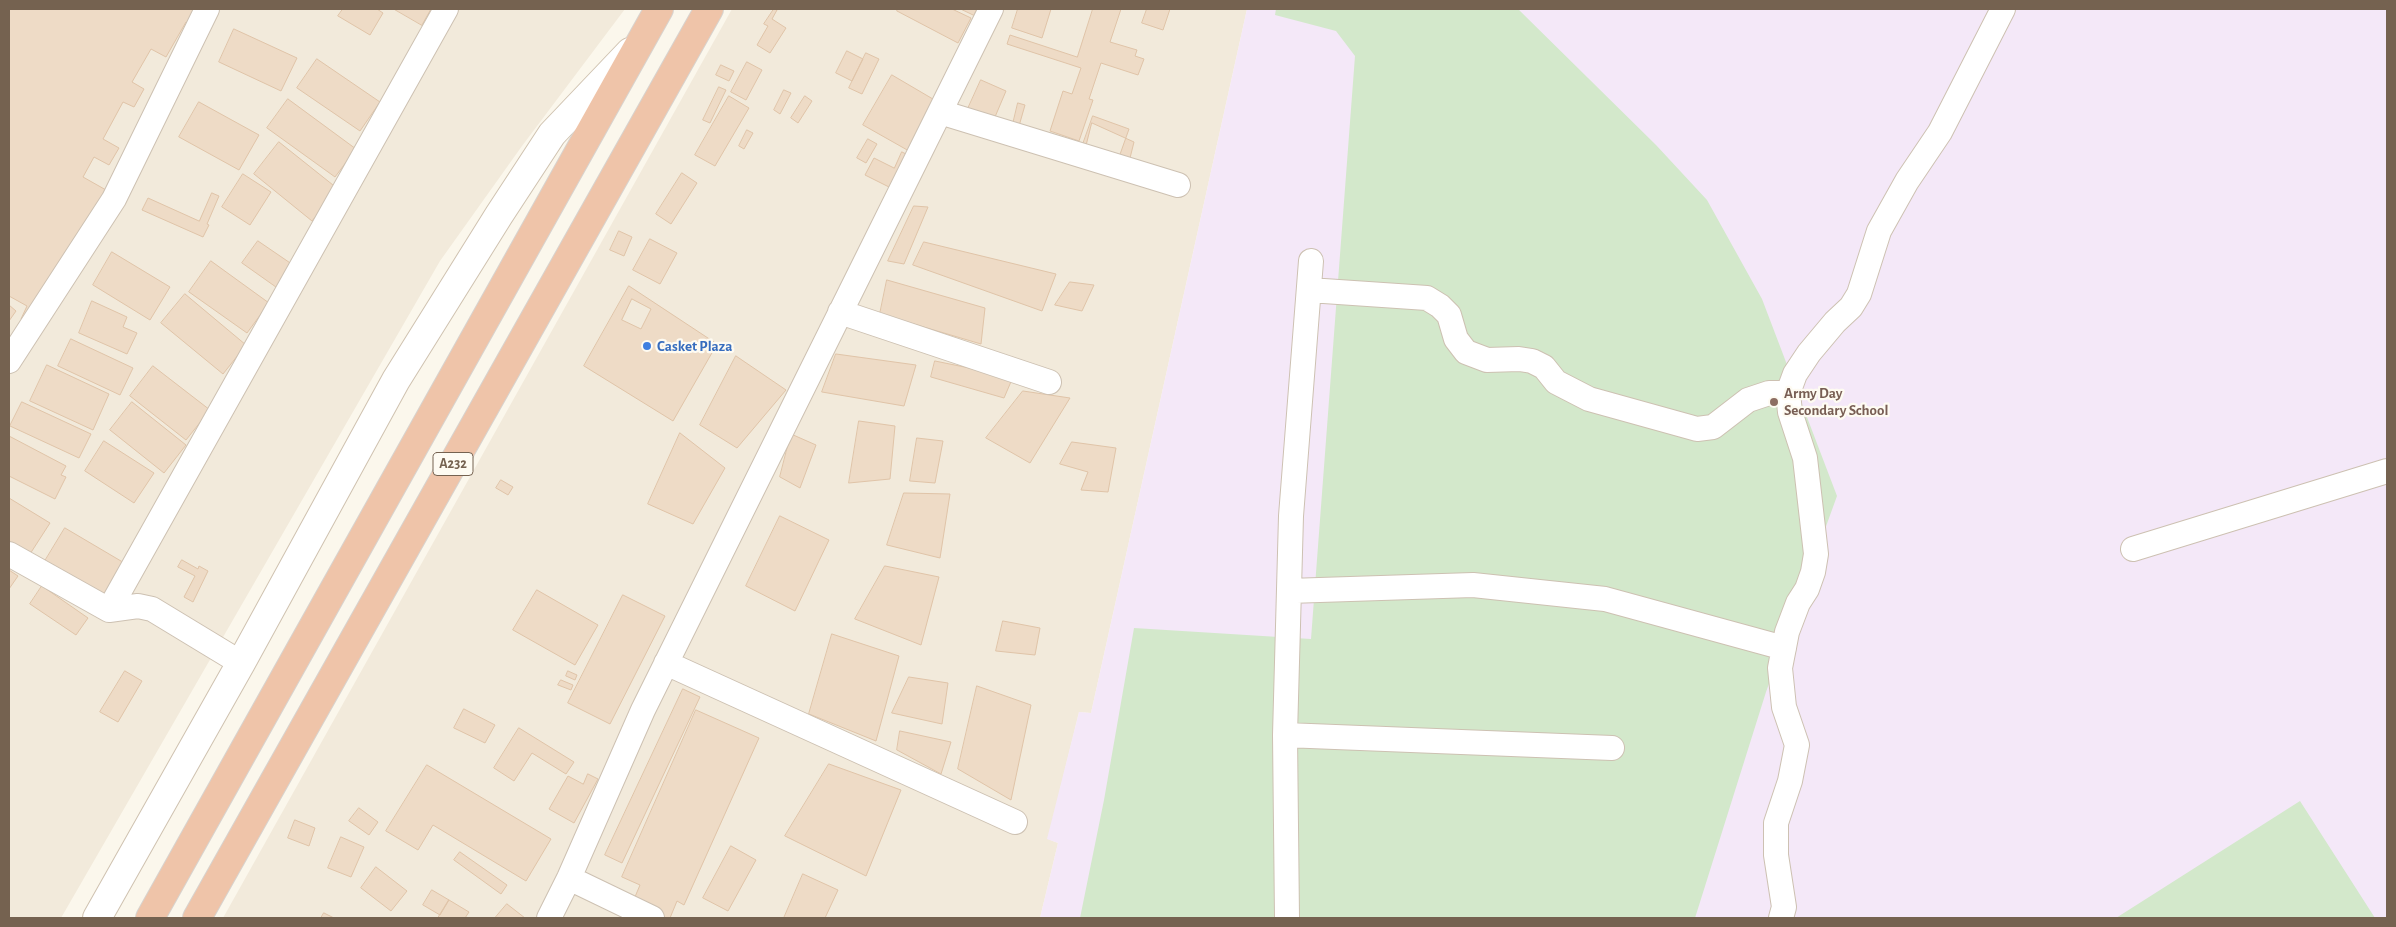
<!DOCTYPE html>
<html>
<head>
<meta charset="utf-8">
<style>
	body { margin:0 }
	#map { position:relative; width:2396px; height:927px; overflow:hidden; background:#fbf7ec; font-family:"Alegreya Sans",sans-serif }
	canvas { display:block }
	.frame { position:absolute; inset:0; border:10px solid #756250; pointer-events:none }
</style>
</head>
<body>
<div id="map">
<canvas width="2396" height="927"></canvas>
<div class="frame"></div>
</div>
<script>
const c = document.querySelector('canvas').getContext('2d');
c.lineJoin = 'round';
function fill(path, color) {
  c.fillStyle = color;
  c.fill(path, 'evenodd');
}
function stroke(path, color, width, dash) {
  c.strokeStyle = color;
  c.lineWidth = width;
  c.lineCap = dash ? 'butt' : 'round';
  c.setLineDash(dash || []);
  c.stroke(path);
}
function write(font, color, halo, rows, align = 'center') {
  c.font = font + ' "Alegreya Sans",sans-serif';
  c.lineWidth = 4.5;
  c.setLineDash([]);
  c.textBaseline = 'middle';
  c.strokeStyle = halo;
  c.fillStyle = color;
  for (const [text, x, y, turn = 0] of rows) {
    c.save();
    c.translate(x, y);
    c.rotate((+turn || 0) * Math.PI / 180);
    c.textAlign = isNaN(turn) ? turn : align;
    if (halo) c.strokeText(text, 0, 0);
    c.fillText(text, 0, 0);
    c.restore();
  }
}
fill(new Path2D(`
	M 9,9 L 625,9 L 522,146 L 440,261 L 61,918 L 9,918 Z
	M 732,9 L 1247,9 L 1091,713 L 1079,712 L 1048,839 L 1058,843 L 1040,918 L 223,918 Z`), '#f2eadb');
fill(new Path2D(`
	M 1247,9 L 2387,9 L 2387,918 L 1040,918 L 1058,843 L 1047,839 L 1079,712 L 1091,713 Z`), '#f4e8f8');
fill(new Path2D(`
	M 1276,9 L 1518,9 L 1656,145 L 1707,200 L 1762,299 L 1837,496 L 1766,692 L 1695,918 L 1080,918 L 1104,800 L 1134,628 L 1311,639 L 1355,56 L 1336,31 L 1275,15 Z
	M 2300,801 L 2375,918 L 2116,918 Z`), '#d3e8cb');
const building = new Path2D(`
	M 9,9 L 198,9 L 189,24 L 186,22 L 166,57 L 151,49 L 132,82 L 144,89 L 134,107 L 123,102 L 103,139 L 119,148 L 109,165 L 94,157 L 83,177 L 106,190 L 39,329 L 21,319 L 27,306 L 9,296 Z
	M 343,9 L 377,9 L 383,13 L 370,35 L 338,16 Z
	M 394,9 L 431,9 L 422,25 Z
	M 774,9 L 777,10 L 772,19 L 786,28 L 770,53 L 757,45 L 768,26 L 764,24 Z
	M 898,9 L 952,9 L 971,18 L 958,43 L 897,11 Z
	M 961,9 L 977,9 L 974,15 Z
	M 1018,9 L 1051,9 L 1042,38 L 1012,28 Z
	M 1093,9 L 1121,9 L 1110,42 L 1137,50 L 1135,56 L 1144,59 L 1138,75 L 1101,63 L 1089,99 L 1093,100 L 1079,141 L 1050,131 L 1063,91 L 1072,94 L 1081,68 L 1007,44 L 1010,35 L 1077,57 Z
	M 1147,9 L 1170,9 L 1163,30 L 1142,23 Z
	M 234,29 L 297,58 L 281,91 L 219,62 Z
	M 847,51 L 863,59 L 852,81 L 836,73 Z
	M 866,53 L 879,59 L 862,94 L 849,88 Z
	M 317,59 L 380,102 L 360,131 L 297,88 Z
	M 747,62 L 762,70 L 746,100 L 731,92 Z
	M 721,65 L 734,71 L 729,81 L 716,75 Z
	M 892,75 L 938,102 L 909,151 L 863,125 Z
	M 981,80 L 1006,91 L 992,124 L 966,113 Z
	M 719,87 L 726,90 L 710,123 L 703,120 Z
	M 784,90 L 791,93 L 780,114 L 774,110 Z
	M 729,96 L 749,108 L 715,166 L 695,155 Z
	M 805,96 L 812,101 L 798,123 L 791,118 Z
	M 288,99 L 356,149 L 335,177 L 267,128 Z
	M 199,102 L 259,135 L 239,170 L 179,137 Z
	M 1018,103 L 1025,105 L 1019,126 L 1013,124 Z
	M 1093,116 L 1129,129 L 1118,160 L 1082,147 Z
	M 1092,123 L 1134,142 L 1129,162 L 1085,151 Z
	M 747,130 L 753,133 L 744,149 L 739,146 Z
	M 868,139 L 877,144 L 866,163 L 857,158 Z
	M 279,142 L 338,189 L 312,221 L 254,174 Z
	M 902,152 L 914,158 L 897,191 L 865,175 L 874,158 L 894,168 Z
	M 682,173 L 697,183 L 671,224 L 656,214 Z
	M 243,174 L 271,192 L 250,225 L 222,207 Z
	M 212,193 L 219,196 L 207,224 L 209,225 L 203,237 L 142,210 L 148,198 L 199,221 Z
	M 914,206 L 928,207 L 904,264 L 888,261 Z
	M 619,231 L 632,237 L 624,256 L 610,250 Z
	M 650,239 L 677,253 L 660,284 L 633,270 Z
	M 258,241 L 299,269 L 283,292 L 242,263 Z
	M 924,242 L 1056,274 L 1042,311 L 913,265 Z
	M 112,252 L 170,287 L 150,320 L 93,285 Z
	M 211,261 L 269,303 L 247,333 L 189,292 Z
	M 887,280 L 985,308 L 981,344 L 880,314 Z
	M 1070,282 L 1094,285 L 1082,311 L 1055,305 Z
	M 629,286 L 717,344 L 673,421 L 584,366 Z
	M 185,294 L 246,345 L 223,374 L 161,323 Z
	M 632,299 L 651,309 L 641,329 L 622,320 Z
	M 92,301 L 127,317 L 123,327 L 137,333 L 127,354 L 79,333 Z
	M 9,305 L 16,311 L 9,321 Z
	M 71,339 L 133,368 L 120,395 L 58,366 Z
	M 836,354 L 916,365 L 904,406 L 822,392 Z
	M 736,356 L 786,390 L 737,448 L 700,425 Z
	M 935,361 L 1013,377 L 1004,398 L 931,377 Z
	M 47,365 L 109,394 L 93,430 L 30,401 Z
	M 153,366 L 210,410 L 186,440 L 130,396 Z
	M 1023,391 L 1070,398 L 1030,463 L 986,438 Z
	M 22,402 L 91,434 L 79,458 L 10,426 Z
	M 132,402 L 186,445 L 164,473 L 110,430 Z
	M 859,421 L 895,426 L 890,479 L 849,483 Z
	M 680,433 L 725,468 L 693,524 L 648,504 Z
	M 791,434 L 816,445 L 800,488 L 780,477 Z
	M 9,436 L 66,466 L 61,475 L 66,477 L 55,499 L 9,476 Z
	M 917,438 L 943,441 L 935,483 L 910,481 Z
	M 104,441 L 154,473 L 134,503 L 85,471 Z
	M 1072,442 L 1116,448 L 1108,492 L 1081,490 L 1088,472 L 1060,464 Z
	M 501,480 L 513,487 L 508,495 L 496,488 Z
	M 904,493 L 950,494 L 940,558 L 887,545 Z
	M 9,498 L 50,523 L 30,554 L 9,541 Z
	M 780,516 L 829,540 L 795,611 L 746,586 Z
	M 65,528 L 126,564 L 105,597 L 45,561 Z
	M 182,560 L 198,569 L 199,566 L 208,571 L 193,602 L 184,597 L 195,576 L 178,567 Z
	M 885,566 L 939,577 L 921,645 L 855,619 Z
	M 9,570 L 18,576 L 9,589 Z
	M 42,586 L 88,618 L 76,635 L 30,604 Z
	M 537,590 L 598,625 L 575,665 L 513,630 Z
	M 623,595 L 665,616 L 610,724 L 568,703 Z
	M 1003,621 L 1040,628 L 1035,655 L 996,651 Z
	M 832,634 L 899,656 L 876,741 L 809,714 Z
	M 125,671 L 142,681 L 118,722 L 100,712 Z
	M 568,671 L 577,675 L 575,680 L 566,676 Z
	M 909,677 L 948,683 L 942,724 L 892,713 Z
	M 561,680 L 573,685 L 571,690 L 558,685 Z
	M 977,686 L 1031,705 L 1011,800 L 958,769 Z
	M 683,689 L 700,697 L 622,863 L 605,855 Z
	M 464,709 L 495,725 L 485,743 L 454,728 Z
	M 696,710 L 759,738 L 684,905 L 677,901 L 670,918 L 665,918 L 632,904 L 640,885 L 622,877 Z
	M 519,728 L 574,762 L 566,774 L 532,753 L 514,781 L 494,768 Z
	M 900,731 L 951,742 L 941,774 L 897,750 Z
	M 829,764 L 901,790 L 866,876 L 785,836 Z
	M 427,765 L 551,839 L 526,881 L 433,825 L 418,850 L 386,831 Z
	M 588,774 L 598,779 L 574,823 L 549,809 L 568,776 L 583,784 Z
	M 359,808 L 378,822 L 369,835 L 349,821 Z
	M 295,820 L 315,828 L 309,846 L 288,838 Z
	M 341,837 L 364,847 L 351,877 L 328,868 Z
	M 731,846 L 756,860 L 728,911 L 703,898 Z
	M 460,852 L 507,885 L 501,894 L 454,860 Z
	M 376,867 L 407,891 L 391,911 L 361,888 Z
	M 803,874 L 838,890 L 825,918 L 784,918 Z
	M 432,890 L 449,900 L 440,915 L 423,905 Z
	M 449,900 L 469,912 L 465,918 L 438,918 Z
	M 507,904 L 525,918 L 495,918 Z
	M 324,913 L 334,918 L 321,918 Z`);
fill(building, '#eedbc6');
stroke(building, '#e0c4a8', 1);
const street = new Path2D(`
	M 940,112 L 1178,185
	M 1309,290 L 1427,298 L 1440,306 L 1449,315 L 1456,339 L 1466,352 L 1487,360 L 1519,359 L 1532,361 L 1544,367 L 1556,382 L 1589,399 L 1697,429 L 1713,427 L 1748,400 L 1769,393 L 1788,393
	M 840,312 L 1049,382
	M 9,361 L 114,199 L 207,9
	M 2133,549 L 2387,471
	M 9,554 L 109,610 L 138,606 L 152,609 L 241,663
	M 1289,591 L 1473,585 L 1605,599 L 1784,648
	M 109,610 L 446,9
	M 666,663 L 1015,822
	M 1285,735 L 1612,748
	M 569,878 L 652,918
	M 549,918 L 569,878 L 643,710 L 991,9
	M 1287,918 L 1285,735 L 1291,516 L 1311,261
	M 1781,918 L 1784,907 L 1776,855 L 1776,823 L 1790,781 L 1797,745 L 1784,707 L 1780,668 L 1787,632 L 1798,603 L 1807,589 L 1813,572 L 1816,554 L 1805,458 L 1790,412 L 1788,393 L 1795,374 L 1809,353 L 1835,322 L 1851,307 L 1859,294 L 1879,231 L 1907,181 L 1940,132 L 2003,9`);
const secondary = new Path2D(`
	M 97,918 L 241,663 L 396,380 L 499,215 L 552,134 L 630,52`);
const highway = new Path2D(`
	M 150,918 L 659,9
	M 197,918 L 709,9`);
stroke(street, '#cdc1b2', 26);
stroke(secondary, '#cfc2b0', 30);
stroke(highway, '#d8d3ce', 30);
stroke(street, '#fff', 24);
stroke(secondary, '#fff', 28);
stroke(highway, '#efc4a9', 28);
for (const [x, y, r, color] of [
	[647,346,5,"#3f7fe0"],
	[1774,402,5,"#8d6e63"]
]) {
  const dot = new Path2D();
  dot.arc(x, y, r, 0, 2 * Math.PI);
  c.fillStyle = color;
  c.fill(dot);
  stroke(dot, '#fefbf2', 2);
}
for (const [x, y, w] of [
	[453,464,40]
]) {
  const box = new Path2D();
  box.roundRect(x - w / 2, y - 11.5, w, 23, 4);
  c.fillStyle = '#fefbf2';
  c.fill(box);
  stroke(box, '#756250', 1);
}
write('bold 14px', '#756250', null, [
	["A232",453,464]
]);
write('bold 15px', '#366cbe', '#fefbf2', [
	["Casket Plaza",657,346]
], 'left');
write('bold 15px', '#785e54', '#fefbf2', [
	["Army Day",1784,393],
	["Secondary School",1784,410]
], 'left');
</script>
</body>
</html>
